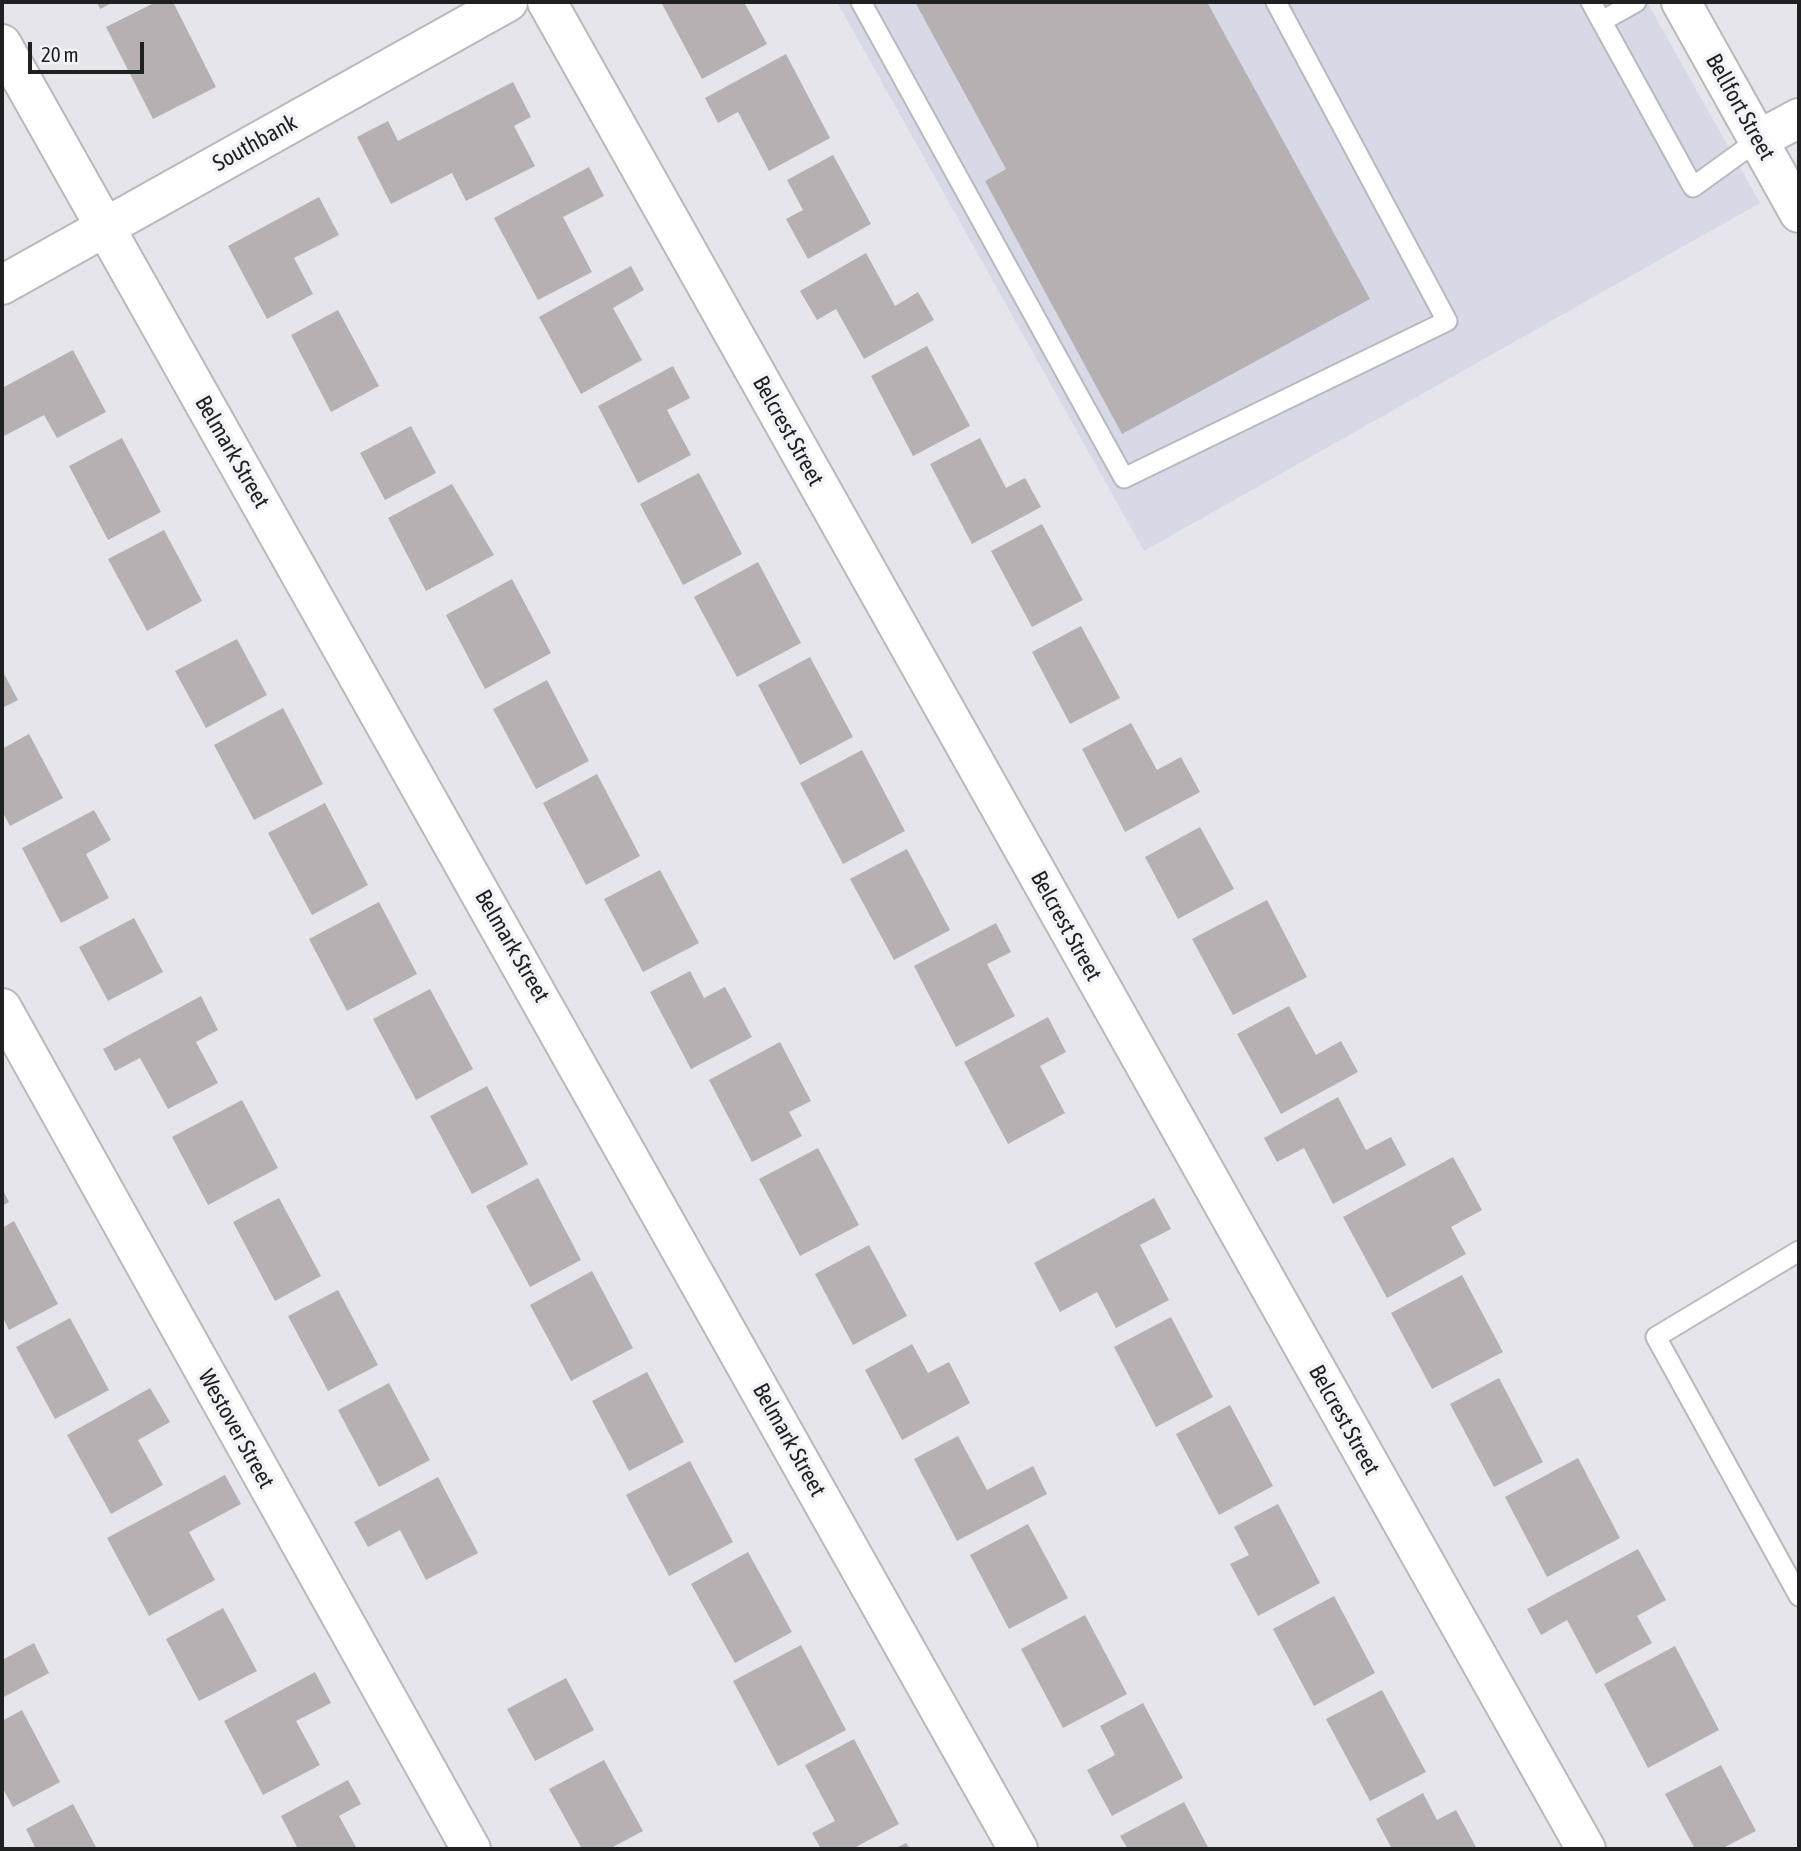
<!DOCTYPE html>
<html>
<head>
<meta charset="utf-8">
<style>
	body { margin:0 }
	#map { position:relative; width:1801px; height:1851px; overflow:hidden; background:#e5e5eb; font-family:"Asap Condensed",sans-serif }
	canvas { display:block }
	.frame { position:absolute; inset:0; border:4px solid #1f2022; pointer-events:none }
	.scale { position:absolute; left:28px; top:42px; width:116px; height:32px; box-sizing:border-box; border:4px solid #1f2022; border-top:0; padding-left:9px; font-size:21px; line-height:24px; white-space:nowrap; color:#1f2022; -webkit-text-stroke:5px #f2f3f8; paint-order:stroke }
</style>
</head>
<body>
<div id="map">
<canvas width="1801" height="1851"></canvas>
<div class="frame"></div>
<div class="scale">20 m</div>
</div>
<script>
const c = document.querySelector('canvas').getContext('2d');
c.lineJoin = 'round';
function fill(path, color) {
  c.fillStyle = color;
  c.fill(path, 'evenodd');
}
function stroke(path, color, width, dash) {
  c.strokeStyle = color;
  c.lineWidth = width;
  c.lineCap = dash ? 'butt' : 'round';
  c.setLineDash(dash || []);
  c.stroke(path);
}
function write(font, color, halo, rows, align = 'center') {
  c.font = font + ' "Asap Condensed",sans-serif';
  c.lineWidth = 7;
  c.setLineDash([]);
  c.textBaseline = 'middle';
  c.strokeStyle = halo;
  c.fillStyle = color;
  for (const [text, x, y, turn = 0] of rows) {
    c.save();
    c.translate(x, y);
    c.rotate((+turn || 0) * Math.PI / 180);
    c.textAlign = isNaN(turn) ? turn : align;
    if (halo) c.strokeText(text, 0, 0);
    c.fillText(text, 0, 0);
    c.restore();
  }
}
fill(new Path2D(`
	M 837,2 L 1647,2 L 1760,203 L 1144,551 Z`), '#d7d9e6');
fill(new Path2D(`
	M 97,2 L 114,2 L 100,9 Z
	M 156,2 L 173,2 L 216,87 L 153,119 L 106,27 Z
	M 661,2 L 744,2 L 767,44 L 702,79 Z
	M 915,2 L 1207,2 L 1370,299 L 1122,434 L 985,181 L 1006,169 Z
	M 786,54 L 830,138 L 769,171 L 738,112 L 718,123 L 705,98 Z
	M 513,82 L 531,117 L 514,126 L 535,166 L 466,201 L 452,173 L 391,204 L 357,137 L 388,121 L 398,141 Z
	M 833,155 L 871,224 L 808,259 L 786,219 L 803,210 L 787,180 Z
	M 589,167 L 604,196 L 563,217 L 592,272 L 538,300 L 494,218 Z
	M 319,197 L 339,235 L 294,258 L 313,294 L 267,319 L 228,246 Z
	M 866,253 L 895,306 L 918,292 L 934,320 L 864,359 L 836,309 L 817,320 L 800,291 Z
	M 631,266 L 644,290 L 613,308 L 642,360 L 581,394 L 539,317 Z
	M 338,310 L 379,386 L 331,412 L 291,335 Z
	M 927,346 L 970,426 L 913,456 L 871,376 Z
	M 73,350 L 106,412 L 57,438 L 44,415 L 2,437 L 2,388 Z
	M 673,366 L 690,398 L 667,410 L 691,455 L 638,483 L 598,406 Z
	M 411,426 L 436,473 L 385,500 L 360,453 Z
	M 122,438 L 161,512 L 108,540 L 69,466 Z
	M 980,438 L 1006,488 L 1025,478 L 1041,507 L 972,544 L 930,464 Z
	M 699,473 L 742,554 L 683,585 L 640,504 Z
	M 452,484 L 494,555 L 426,591 L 388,518 Z
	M 1042,524 L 1083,600 L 1032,627 L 991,551 Z
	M 164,530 L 202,601 L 147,631 L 108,559 Z
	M 758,562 L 801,643 L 737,677 L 694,597 Z
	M 512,579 L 551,653 L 485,689 L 446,615 Z
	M 1081,626 L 1120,698 L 1070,724 L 1032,652 Z
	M 237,639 L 267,695 L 206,728 L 175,671 Z
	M 810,657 L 853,737 L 800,765 L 758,685 Z
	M 2,670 L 18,700 L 2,708 Z
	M 547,680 L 589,761 L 536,789 L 493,709 Z
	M 283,708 L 323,784 L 254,820 L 214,745 Z
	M 1131,723 L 1157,770 L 1181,757 L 1200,792 L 1125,832 L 1082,749 Z
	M 29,734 L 63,798 L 10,826 L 2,811 L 2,749 Z
	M 862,750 L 905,831 L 843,864 L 800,783 Z
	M 597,774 L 640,856 L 586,885 L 543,803 Z
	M 325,803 L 368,885 L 312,915 L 268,833 Z
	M 94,810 L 111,840 L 86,854 L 109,898 L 61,923 L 22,848 Z
	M 1200,827 L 1234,889 L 1178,919 L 1145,857 Z
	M 907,849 L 950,930 L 894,960 L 850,879 Z
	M 660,870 L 699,943 L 643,972 L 604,899 Z
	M 1267,900 L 1307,977 L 1233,1015 L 1192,939 Z
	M 379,902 L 417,974 L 347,1011 L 309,939 Z
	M 134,918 L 163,972 L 108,1001 L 79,947 Z
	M 996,923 L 1011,952 L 987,964 L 1015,1016 L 956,1047 L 914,966 Z
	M 690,971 L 704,998 L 725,987 L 752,1037 L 691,1069 L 650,992 Z
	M 430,989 L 473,1069 L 416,1100 L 373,1019 Z
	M 201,996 L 218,1030 L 196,1042 L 218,1083 L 168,1109 L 140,1058 L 115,1071 L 103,1049 Z
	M 1289,1006 L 1316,1055 L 1341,1041 L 1358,1072 L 1281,1114 L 1237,1034 Z
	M 1048,1017 L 1066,1052 L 1040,1066 L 1065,1113 L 1008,1144 L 964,1062 Z
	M 780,1042 L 811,1101 L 789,1112 L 802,1136 L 752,1162 L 709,1080 Z
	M 487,1086 L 528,1164 L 472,1194 L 430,1116 Z
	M 1338,1097 L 1366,1150 L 1391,1137 L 1406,1165 L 1333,1204 L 1304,1148 L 1277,1162 L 1264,1138 Z
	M 242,1100 L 278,1168 L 208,1205 L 172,1137 Z
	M 818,1148 L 859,1225 L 800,1256 L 759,1179 Z
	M 1453,1157 L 1482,1210 L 1451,1227 L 1466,1254 L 1387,1298 L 1343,1217 Z
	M 538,1178 L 581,1260 L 530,1287 L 486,1206 Z
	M 2,1189 L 9,1202 L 2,1206 Z
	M 279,1198 L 321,1276 L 275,1301 L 233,1222 Z
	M 1154,1198 L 1171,1229 L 1140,1245 L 1169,1300 L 1116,1328 L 1097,1292 L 1060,1312 L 1034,1263 Z
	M 14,1221 L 58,1304 L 9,1330 L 2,1316 L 2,1228 Z
	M 869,1245 L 907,1316 L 853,1345 L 815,1274 Z
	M 592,1271 L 633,1348 L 571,1381 L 530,1305 Z
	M 1462,1275 L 1503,1352 L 1432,1389 L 1391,1313 Z
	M 338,1290 L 378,1365 L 328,1391 L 288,1316 Z
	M 1171,1317 L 1213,1397 L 1156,1427 L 1114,1347 Z
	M 70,1318 L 109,1390 L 55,1419 L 16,1347 Z
	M 912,1344 L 928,1373 L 949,1362 L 970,1403 L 902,1440 L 865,1370 Z
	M 647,1372 L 684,1442 L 629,1471 L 592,1401 Z
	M 1499,1378 L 1543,1462 L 1494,1487 L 1450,1404 Z
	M 389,1383 L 430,1460 L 379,1487 L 338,1410 Z
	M 150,1388 L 170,1422 L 138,1440 L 163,1485 L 111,1514 L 67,1435 Z
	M 1230,1405 L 1273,1486 L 1219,1515 L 1176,1434 Z
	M 958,1436 L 987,1490 L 1033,1466 L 1047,1494 L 957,1541 L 914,1459 Z
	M 1578,1458 L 1620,1538 L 1547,1577 L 1505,1497 Z
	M 690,1461 L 733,1542 L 669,1576 L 626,1495 Z
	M 225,1475 L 241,1504 L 189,1532 L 215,1580 L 149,1616 L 107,1538 Z
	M 438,1477 L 478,1553 L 426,1580 L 400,1530 L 368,1547 L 354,1522 Z
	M 1278,1504 L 1320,1583 L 1258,1616 L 1230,1564 L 1249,1555 L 1234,1527 Z
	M 1028,1524 L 1068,1598 L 1009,1629 L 970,1555 Z
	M 1638,1549 L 1666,1600 L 1637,1616 L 1652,1643 L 1596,1674 L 1567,1620 L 1541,1635 L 1527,1609 Z
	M 748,1552 L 792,1632 L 735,1663 L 691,1584 Z
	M 1334,1596 L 1375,1673 L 1314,1706 L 1273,1629 Z
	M 223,1608 L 257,1671 L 199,1701 L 166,1639 Z
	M 1085,1615 L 1127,1694 L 1063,1728 L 1021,1649 Z
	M 34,1643 L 49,1673 L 2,1698 L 2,1660 Z
	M 801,1645 L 846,1730 L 778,1766 L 733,1681 Z
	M 1675,1646 L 1719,1730 L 1648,1768 L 1604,1684 Z
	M 315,1672 L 331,1703 L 296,1721 L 320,1765 L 263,1795 L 224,1721 Z
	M 566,1678 L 594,1730 L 535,1761 L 507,1709 Z
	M 1382,1690 L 1426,1772 L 1370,1801 L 1326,1719 Z
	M 1143,1703 L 1183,1778 L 1112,1816 L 1087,1770 L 1115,1755 L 1100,1726 Z
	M 22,1710 L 60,1782 L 13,1807 L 2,1787 L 2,1721 Z
	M 854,1739 L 899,1824 L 852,1849 L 821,1849 L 812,1833 L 835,1821 L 805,1765 Z
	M 604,1760 L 643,1831 L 609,1849 L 582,1849 L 549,1789 Z
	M 1721,1765 L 1756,1831 L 1721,1849 L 1695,1849 L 1665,1794 Z
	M 348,1780 L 361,1804 L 339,1816 L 357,1849 L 298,1849 L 281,1816 Z
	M 1423,1793 L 1437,1820 L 1456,1810 L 1477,1849 L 1392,1849 L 1376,1819 Z
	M 1184,1802 L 1209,1849 L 1128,1849 L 1120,1836 Z
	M 73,1804 L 97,1849 L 36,1849 L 26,1829 Z
	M 906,1843 L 910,1849 L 894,1849 Z`), '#b7b0b3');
const lane = new Path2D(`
	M 861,2 L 1124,478 L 1447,321 L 1276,2
	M 1591,2 L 1693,187 L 1758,140
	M 1602,21 L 1636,2
	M 1799,1251 L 1656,1337 L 1799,1596`);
const street = new Path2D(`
	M 547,2 L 1586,1849
	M 2,44 L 1018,1849
	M 2,285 L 508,2
	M 2,1008 L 471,1849`);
const secondary = new Path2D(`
	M 1681,2 L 1799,213
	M 1758,140 L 1799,118`);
stroke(lane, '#b8b9bf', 23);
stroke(street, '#b8b9bf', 42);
stroke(secondary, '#b8b9bf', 42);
stroke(lane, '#fff', 19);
stroke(street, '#fff', 38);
stroke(secondary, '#fff', 38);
write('23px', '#1f2022', '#f2f3f8', [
	["Bellfort Street",1740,107,61],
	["Southbank",255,143,-29],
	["Belcrest Street",788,431,61],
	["Belmark Street",232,452,60],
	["Belcrest Street",1066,926,61],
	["Belmark Street",512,946,60],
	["Belcrest Street",1344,1420,61],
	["Westover Street",236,1429,61],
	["Belmark Street",789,1440,61]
]);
</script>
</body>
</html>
